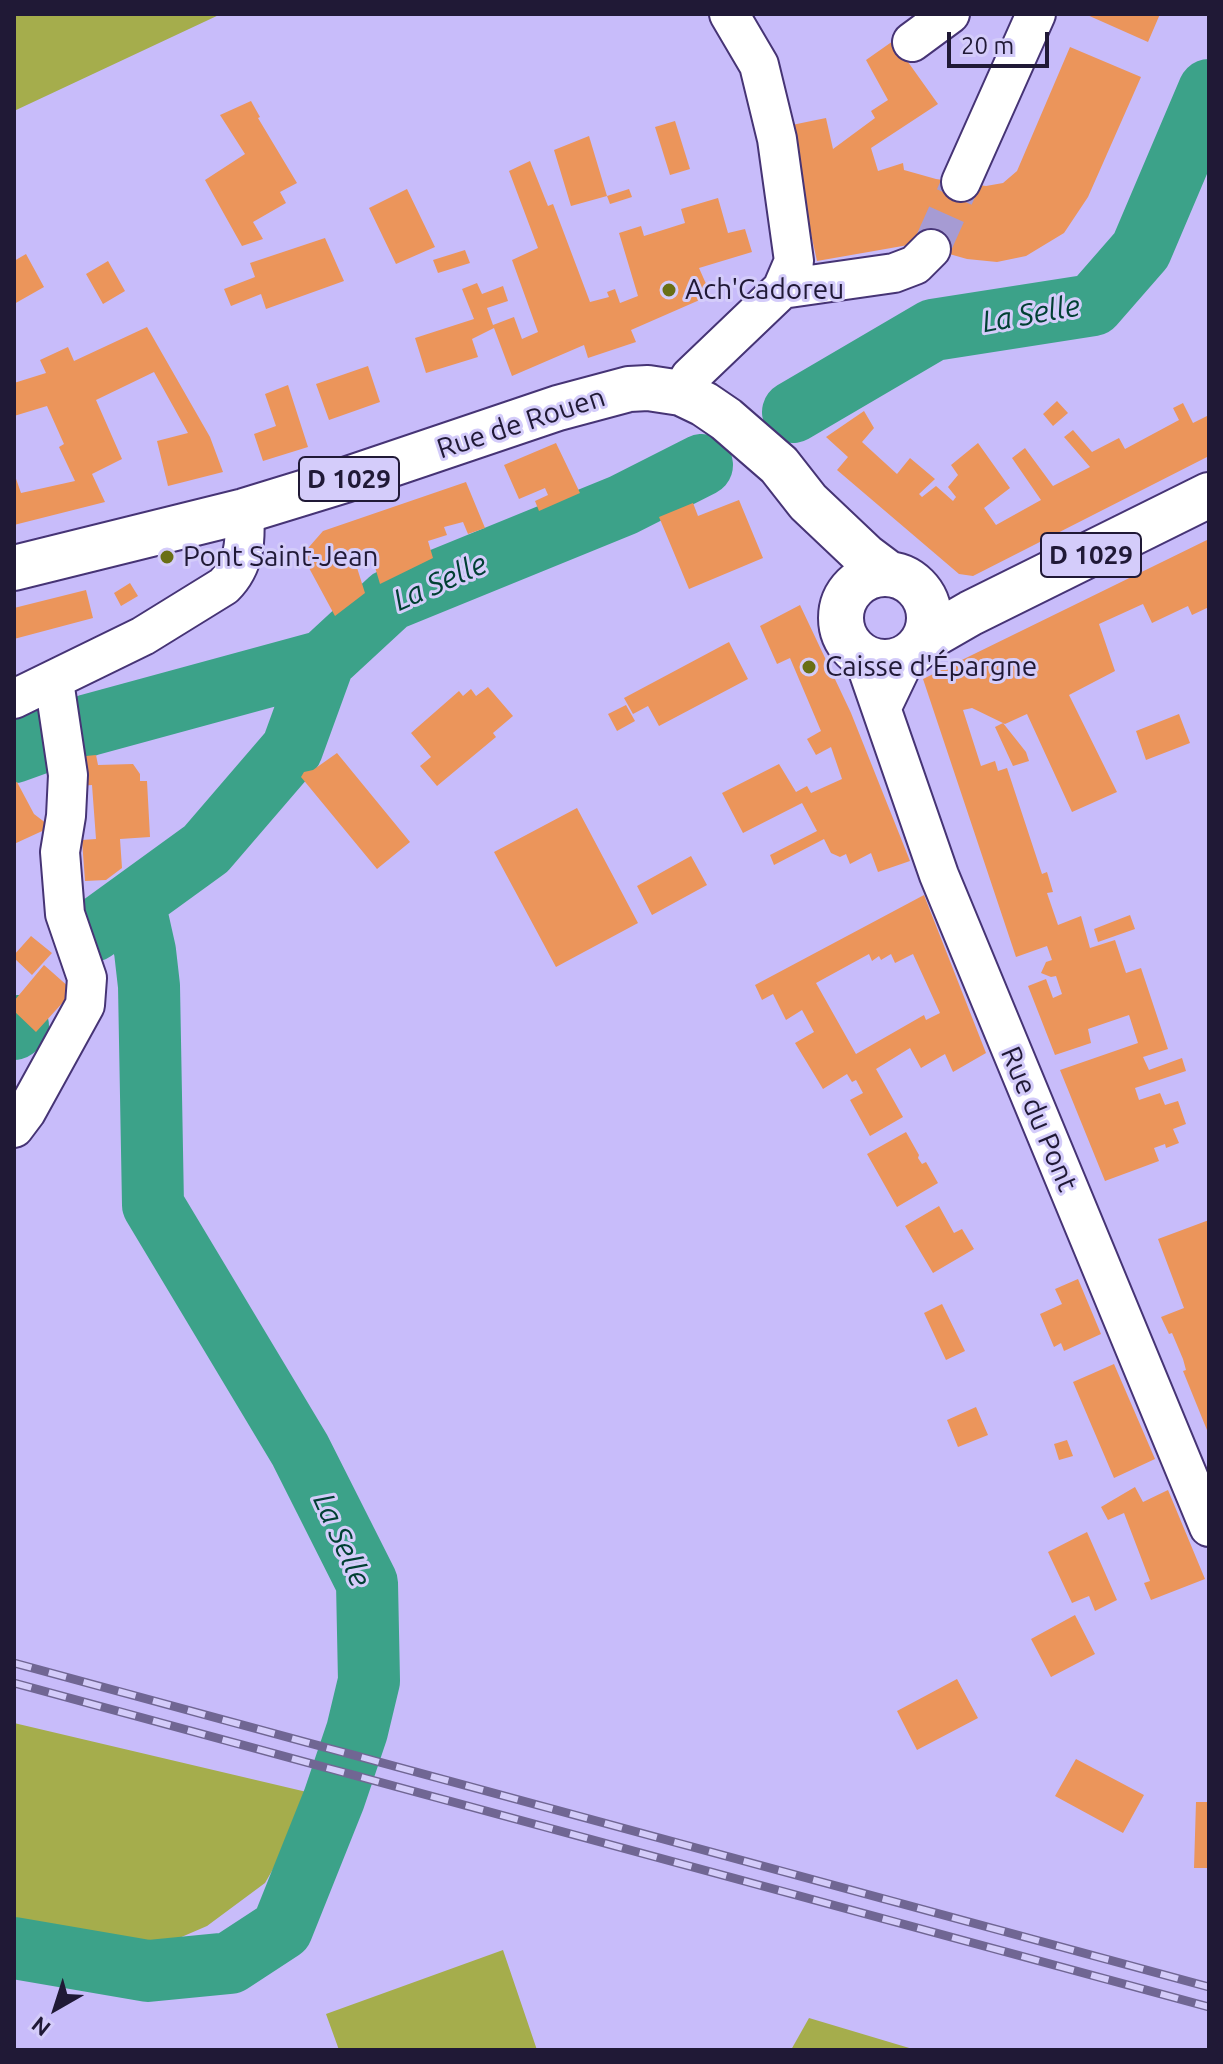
<!DOCTYPE html>
<html>
<head>
<meta charset="utf-8">
<style>
	body { margin:0 }
	#map { position:relative; width:1223px; height:2064px; overflow:hidden; background:#c8bcfa; font-family:Ubuntu,sans-serif }
	canvas { display:block }
	.frame { position:absolute; inset:0; border:16px solid #201936; pointer-events:none }
	.north { position:absolute; left:16px; top:1968px; width:80px; height:80px; -webkit-text-stroke:6px #d4ccfa; paint-order:stroke; rotate:219deg; font-size:22px; font-weight:700; line-height:32px; text-align:center; color:#201936 }
	.north::after { content:''; display:block; margin:auto; width:28px; height:36px; background:#201936; clip-path:polygon(50% 0,100% 100%,50% 72%,0 100%) }
	.scale { position:absolute; left:947px; top:32px; width:102px; height:36px; box-sizing:border-box; border:4px solid #201936; border-top:0; padding-left:10px; font-size:24px; line-height:28px; white-space:nowrap; color:#201936; -webkit-text-stroke:6px #d4ccfa; paint-order:stroke }
</style>
</head>
<body>
<div id="map">
<canvas width="1223" height="2064"></canvas>
<div class="frame"></div>
<div class="north">N</div>
<div class="scale">20 m</div>
</div>
<script>
const c = document.querySelector('canvas').getContext('2d');
c.lineJoin = 'round';
function fill(path, color) {
  c.fillStyle = color;
  c.fill(path, 'evenodd');
}
function stroke(path, color, width, dash) {
  c.strokeStyle = color;
  c.lineWidth = width;
  c.lineCap = dash ? 'butt' : 'round';
  c.setLineDash(dash || []);
  c.stroke(path);
}
function write(font, color, halo, rows, align = 'center') {
  c.font = font + ' Ubuntu,sans-serif';
  c.lineWidth = 6;
  c.setLineDash([]);
  c.textBaseline = 'middle';
  c.strokeStyle = halo;
  c.fillStyle = color;
  for (const [text, x, y, turn = 0] of rows) {
    c.save();
    c.translate(x, y);
    c.rotate((+turn || 0) * Math.PI / 180);
    c.textAlign = isNaN(turn) ? turn : align;
    if (halo) c.strokeText(text, 0, 0);
    c.fillText(text, 0, 0);
    c.restore();
  }
}
fill(new Path2D(`
	M 14,14 L 221,14 L 14,111 Z
	M 14,1723 L 311,1793 L 288,1843 L 265,1883 L 207,1926 L 149,1951 L 14,1927 Z
	M 503,1950 L 537,2050 L 339,2050 L 326,2014 Z
	M 809,2018 L 916,2050 L 791,2050 Z`), '#a5ad4c');
stroke(new Path2D(`
	M 793,412 L 933,330 L 1093,305 L 1141,250 L 1209,90
	M 14,752 L 89,725 L 324,661 L 390,600 L 623,505 L 702,465
	M 93,931 L 206,849 L 292,749 L 324,661
	M 14,1029 L 18,1026
	M 14,1948 L 148,1971 L 230,1963 L 282,1929 L 334,1799 L 357,1731 L 369,1681 L 367,1583 L 300,1450 L 153,1205 L 149,986 L 145,951 L 134,902`), '#3ca289', 62);
fill(new Path2D(`
	M 1085,14 L 1160,14 L 1148,42 Z
	M 893,41 L 938,104 L 871,148 L 878,171 L 903,163 L 904,170 L 936,179 L 986,186 L 1003,183 L 1017,171 L 1070,47 L 1141,77 L 1088,197 L 1064,233 L 1026,256 L 997,262 L 967,259 L 914,244 L 817,261 L 787,126 L 826,118 L 833,149 L 875,118 L 871,111 L 888,100 L 866,60 Z
	M 251,101 L 260,117 L 258,118 L 297,183 L 280,192 L 286,203 L 253,222 L 263,239 L 242,246 L 205,180 L 245,154 L 220,115 Z
	M 675,121 L 690,169 L 670,175 L 655,127 Z
	M 589,136 L 607,196 L 571,206 L 554,150 Z
	M 530,161 L 548,206 L 553,204 L 590,302 L 609,297 L 607,292 L 615,289 L 620,303 L 638,296 L 619,233 L 641,226 L 644,236 L 685,223 L 681,209 L 718,198 L 728,233 L 745,229 L 752,252 L 699,268 L 711,295 L 631,330 L 636,342 L 588,358 L 584,345 L 512,376 L 494,328 L 472,339 L 478,357 L 426,373 L 415,338 L 474,319 L 462,289 L 477,283 L 482,294 L 503,286 L 508,301 L 487,308 L 493,325 L 514,317 L 522,339 L 538,332 L 512,260 L 538,248 L 509,171 Z
	M 407,189 L 435,247 L 396,264 L 369,208 Z
	M 629,189 L 632,197 L 610,204 L 607,196 Z
	M 325,238 L 344,281 L 266,309 L 261,294 L 231,306 L 224,289 L 255,277 L 250,263 Z
	M 465,250 L 470,263 L 438,273 L 433,260 Z
	M 26,254 L 44,287 L 14,304 L 14,261 Z
	M 108,261 L 125,291 L 103,304 L 86,274 Z
	M 147,327 L 210,437 L 223,472 L 168,486 L 157,441 L 188,433 L 154,372 L 96,400 L 122,459 L 92,474 L 105,502 L 14,525 L 14,473 L 21,493 L 75,481 L 59,447 L 64,444 L 47,406 L 14,416 L 14,383 L 46,373 L 40,360 L 68,347 L 74,361 Z
	M 368,366 L 380,402 L 329,420 L 316,384 Z
	M 288,385 L 308,447 L 263,461 L 254,434 L 276,426 L 265,394 Z
	M 1057,401 L 1068,413 L 1053,426 L 1043,414 Z
	M 1183,403 L 1193,423 L 1209,415 L 1209,456 L 973,576 L 959,574 L 837,470 L 848,457 L 826,437 L 864,411 L 874,428 L 862,442 L 897,474 L 910,458 L 935,479 L 919,494 L 922,497 L 936,486 L 953,501 L 956,497 L 948,487 L 958,475 L 951,465 L 978,443 L 1010,488 L 984,508 L 996,525 L 1041,500 L 1012,458 L 1025,448 L 1053,486 L 1090,467 L 1064,437 L 1073,430 L 1092,452 L 1119,438 L 1125,449 L 1179,420 L 1173,408 Z
	M 556,443 L 580,493 L 539,511 L 535,501 L 548,495 L 545,488 L 519,499 L 504,465 Z
	M 466,482 L 485,528 L 468,534 L 463,522 L 444,527 L 447,535 L 428,541 L 433,558 L 380,584 L 370,550 L 353,555 L 365,593 L 335,616 L 302,555 L 323,531 Z
	M 739,500 L 763,558 L 689,589 L 659,517 L 693,503 L 698,516 Z
	M 1209,539 L 1209,607 L 1192,615 L 1188,606 L 1152,623 L 1143,604 L 1099,624 L 1115,671 L 1069,695 L 1117,792 L 1072,812 L 1027,714 L 1005,724 L 972,708 L 963,710 L 981,766 L 995,761 L 998,771 L 1007,768 L 1042,874 L 1047,872 L 1053,892 L 1047,893 L 1058,925 L 1081,916 L 1090,948 L 1115,940 L 1126,973 L 1141,968 L 1168,1049 L 1143,1057 L 1149,1070 L 1182,1058 L 1186,1071 L 1135,1088 L 1139,1100 L 1160,1093 L 1165,1105 L 1178,1101 L 1186,1124 L 1173,1129 L 1179,1143 L 1166,1148 L 1165,1144 L 1154,1148 L 1159,1161 L 1105,1181 L 1060,1070 L 1138,1043 L 1129,1015 L 1088,1029 L 1091,1043 L 1055,1055 L 1028,986 L 1046,979 L 1053,998 L 1062,994 L 1056,976 L 1051,977 L 1041,973 L 1046,962 L 1052,960 L 1047,946 L 1016,957 L 923,679 Z
	M 130,583 L 138,596 L 121,606 L 114,593 Z
	M 86,590 L 93,618 L 14,639 L 14,608 Z
	M 800,605 L 851,713 L 910,861 L 878,872 L 871,853 L 850,864 L 846,854 L 840,857 L 831,853 L 824,839 L 774,865 L 770,855 L 817,831 L 802,803 L 743,833 L 722,793 L 779,764 L 796,792 L 807,786 L 811,793 L 842,779 L 831,747 L 816,755 L 807,739 L 821,731 L 790,658 L 777,664 L 760,626 Z
	M 729,642 L 748,679 L 659,726 L 648,706 L 633,714 L 624,698 Z
	M 488,687 L 513,716 L 493,733 L 496,737 L 437,786 L 420,766 L 431,757 L 411,733 L 459,691 L 463,696 L 471,689 L 476,696 Z
	M 626,705 L 635,721 L 617,731 L 608,714 Z
	M 1179,714 L 1190,743 L 1146,760 L 1136,731 Z
	M 1003,723 L 1026,752 L 1029,761 L 1013,766 L 995,727 Z
	M 337,753 L 410,842 L 377,869 L 301,777 L 304,772 L 313,770 Z
	M 96,755 L 98,765 L 133,764 L 140,774 L 140,781 L 147,781 L 150,837 L 120,839 L 122,868 L 106,880 L 85,881 L 82,840 L 96,839 L 92,785 L 78,786 L 76,757 Z
	M 17,782 L 34,814 L 51,827 L 14,844 L 14,783 Z
	M 577,808 L 638,923 L 556,967 L 494,852 Z
	M 691,856 L 707,885 L 652,915 L 637,886 Z
	M 924,895 L 986,1053 L 953,1072 L 945,1054 L 921,1068 L 910,1048 L 876,1069 L 903,1117 L 870,1136 L 850,1100 L 863,1093 L 856,1080 L 852,1082 L 847,1074 L 823,1089 L 795,1043 L 814,1032 L 802,1010 L 786,1020 L 773,994 L 762,1000 L 755,985 ZM 869,954 L 872,961 L 879,956 L 881,960 L 891,954 L 895,963 L 913,954 L 940,1013 L 926,1020 L 924,1015 L 856,1054 L 816,983 Z
	M 1130,915 L 1135,929 L 1098,942 L 1094,929 Z
	M 31,936 L 52,953 L 32,975 L 14,958 L 14,955 Z
	M 44,965 L 70,988 L 66,999 L 36,1032 L 14,1011 L 14,1001 Z
	M 906,1132 L 919,1155 L 918,1158 L 922,1164 L 926,1162 L 938,1183 L 897,1207 L 867,1154 Z
	M 939,1206 L 954,1233 L 962,1229 L 974,1249 L 933,1273 L 905,1226 Z
	M 1209,1220 L 1209,1435 L 1183,1371 L 1186,1370 L 1183,1359 L 1172,1333 L 1169,1334 L 1161,1317 L 1184,1308 L 1158,1239 Z
	M 1078,1279 L 1101,1334 L 1064,1351 L 1061,1343 L 1054,1347 L 1040,1314 L 1062,1304 L 1055,1289 Z
	M 942,1304 L 965,1351 L 946,1360 L 924,1313 Z
	M 1114,1364 L 1155,1459 L 1114,1478 L 1073,1382 Z
	M 976,1407 L 988,1435 L 958,1447 L 947,1420 Z
	M 1067,1440 L 1073,1456 L 1059,1460 L 1054,1444 Z
	M 1135,1487 L 1143,1502 L 1168,1490 L 1205,1579 L 1151,1600 L 1144,1583 L 1150,1581 L 1124,1513 L 1108,1520 L 1101,1507 Z
	M 1087,1532 L 1117,1600 L 1095,1611 L 1089,1596 L 1072,1603 L 1048,1552 Z
	M 1075,1615 L 1095,1654 L 1051,1677 L 1031,1639 Z
	M 957,1679 L 978,1718 L 917,1750 L 897,1711 Z
	M 1076,1759 L 1144,1795 L 1123,1833 L 1055,1796 Z
	M 1196,1802 L 1209,1802 L 1209,1868 L 1194,1868 Z`), '#eb955b');
stroke(new Path2D(`
	M 931,249 L 961,182`), '#a69bd3', 38, [38, 19]);
const minor = new Path2D(`
	M 912,42 L 950,14
	M 961,182 L 1036,14
	M 782,289 L 894,273 L 915,265 L 931,249
	M 681,393 L 690,377 L 782,289 L 794,261 L 777,139 L 759,65 L 729,14
	M 863,656 L 939,875 L 1209,1527
	M 14,699 L 143,636 L 224,586 C 245,565 246,540 244,511
	M 882,707 L 906,657
	M 14,1128 L 26,1112 L 85,1005 L 87,978 L 65,914 L 60,852 L 66,816 L 68,775 L 54,681`);
const major = new Path2D(`
	M 14,568 L 244,511 L 345,480 L 558,408 L 629,389 L 648,388 L 681,393 L 704,404 L 726,419 L 779,465 L 808,502 L 865,556 L 889,574
	M841 618a44 44 0 1 1 88 0a44 44 0 1 1-88 0Z
	M 924,640 L 971,613 L 1209,495`);
stroke(minor, '#463475', 42);
stroke(major, '#463475', 48);
stroke(minor, '#fff', 38);
stroke(major, '#fff', 44);
const rail = new Path2D(`
	M 14,1663 L 1209,1987
	M 14,1683 L 1209,2007`);
stroke(rail, '#706693', 9);
stroke(rail, '#d4ccfa', 6, [18]);
for (const [x, y, r, color] of [
	[669,290,8,"#696f15"],
	[167,557,8,"#696f15"],
	[809,667,8,"#696f15"]
]) {
  const dot = new Path2D();
  dot.arc(x, y, r, 0, 2 * Math.PI);
  c.fillStyle = color;
  c.fill(dot);
  stroke(dot, '#d4ccfa', 3);
}
for (const [x, y, w] of [
	[349,479,100],
	[1091,555,100]
]) {
  const box = new Path2D();
  box.roundRect(x - w / 2, y - 22, w, 44, 6);
  c.fillStyle = '#d4ccfa';
  c.fill(box);
  stroke(box, '#201936', 2);
}
write('bold 26px', '#201936', null, [
	["D 1029",349,479],
	["D 1029",1091,555]
]);
write('28px', '#201936', '#d4ccfa', [
	["Ach'Cadoreu",685,290],
	["Pont Saint-Jean",183,557],
	["Caisse d'Épargne",825,667]
], 'left');
write('28px', '#201936', '#d4ccfa', [
	["Rue de Rouen",521,423,-18],
	["Rue du Pont",1039,1119,67]
]);
write('italic 30px', '#014033', '#d4ccfa', [
	["La Selle",1031,314,-10],
	["La Selle",440,582,-24],
	["La Selle",342,1540,66]
]);
</script>
</body>
</html>
